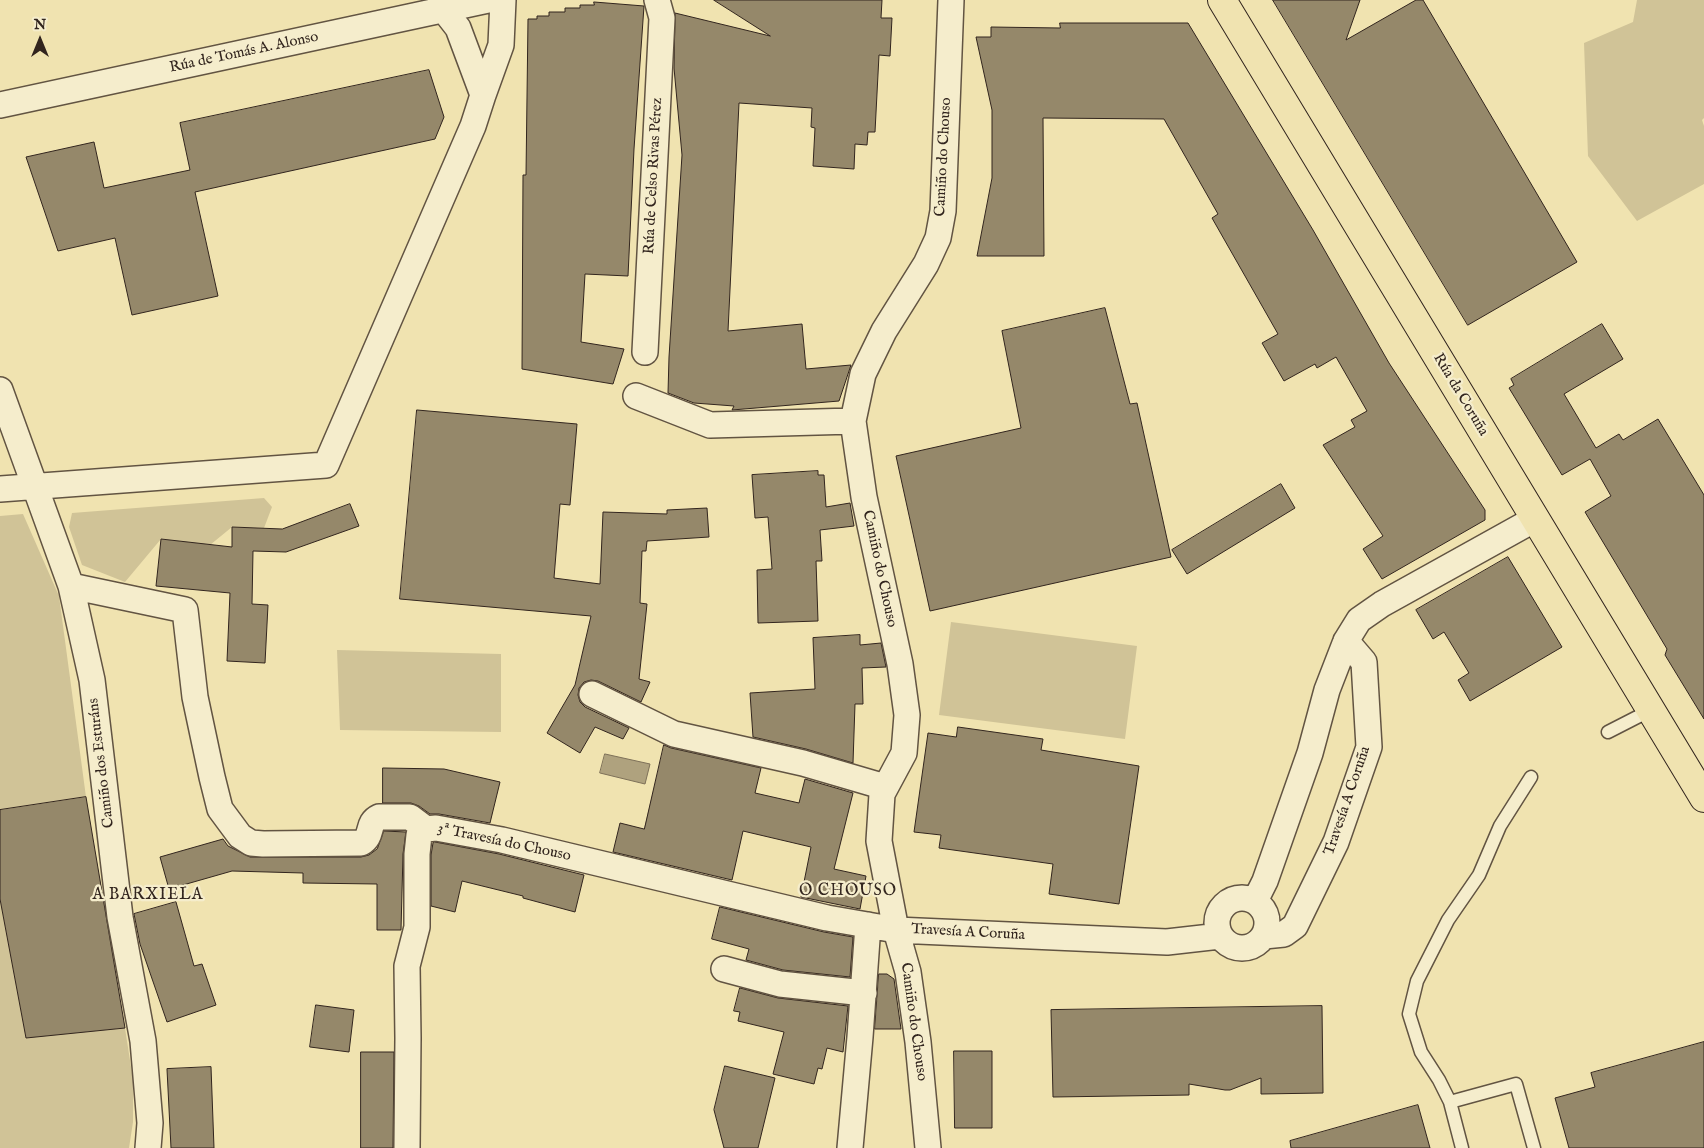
<!DOCTYPE html>
<html>
<head>
<meta charset="utf-8">
<style>
	body { margin:0 }
	#map { position:relative; width:1704px; height:1148px; overflow:hidden; background:#f0e3b0; font-family:"IM FELL English",serif }
	canvas { display:block }
	.north { position:absolute; left:15px; top:15px; width:50px; height:50px; -webkit-text-stroke:4px #f5edcc; paint-order:stroke; rotate:0deg; font-size:14px; font-weight:700; line-height:20px; text-align:center; color:#32251e }
	.north::after { content:''; display:block; margin:auto; width:18px; height:22px; background:#32251e; clip-path:polygon(50% 0,100% 100%,50% 72%,0 100%) }
</style>
</head>
<body>
<div id="map">
<canvas width="1704" height="1148"></canvas>
<div class="north">N</div>
</div>
<script>
const c = document.querySelector('canvas').getContext('2d');
c.lineJoin = 'round';
function fill(path, color) {
  c.fillStyle = color;
  c.fill(path, 'evenodd');
}
function stroke(path, color, width, dash) {
  c.strokeStyle = color;
  c.lineWidth = width;
  c.lineCap = dash ? 'butt' : 'round';
  c.setLineDash(dash || []);
  c.stroke(path);
}
function write(font, color, halo, rows, align = 'center') {
  c.font = font + ' "IM FELL English",serif';
  c.lineWidth = 4.5;
  c.setLineDash([]);
  c.textBaseline = 'middle';
  c.strokeStyle = halo;
  c.fillStyle = color;
  for (const [text, x, y, turn = 0] of rows) {
    c.save();
    c.translate(x, y);
    c.rotate((+turn || 0) * Math.PI / 180);
    c.textAlign = isNaN(turn) ? turn : align;
    if (halo) c.strokeText(text, 0, 0);
    c.fillText(text, 0, 0);
    c.restore();
  }
}
fill(new Path2D(`
	M 1637,0 L 1704,0 L 1704,118 L 1702,120 L 1704,126 L 1704,184 L 1637,221 L 1588,156 L 1584,43 L 1633,22 Z
	M 264,498 L 272,507 L 264,528 L 232,527 L 210,545 L 161,539 L 125,582 L 82,565 L 69,527 L 72,513 Z
	M 23,514 L 59,596 L 86,797 L 0,810 L 0,516 Z
	M 951,622 L 1137,646 L 1125,739 L 939,715 Z
	M 337,650 L 501,654 L 501,732 L 340,730 Z
	M 0,899 L 26,1037 L 125,1028 L 133,1080 L 133,1122 L 129,1148 L 0,1148 Z`), '#d0c397');
const water = new Path2D(`
	M 605,754 L 650,764 L 645,784 L 600,773 Z`);
fill(water, '#afa27e');
stroke(water, '#7d7058', 1);
const building = new Path2D(`
	M 714,0 L 882,0 L 881,18 L 892,18 L 890,56 L 879,55 L 875,132 L 868,132 L 867,145 L 855,144 L 854,169 L 813,166 L 815,128 L 811,127 L 812,108 L 739,103 L 728,331 L 802,324 L 806,369 L 851,365 L 839,401 L 732,410 L 734,406 L 694,403 L 668,393 L 669,357 L 682,155 L 674,68 L 675,13 L 770,36 Z
	M 1273,0 L 1360,0 L 1346,40 L 1416,0 L 1423,0 L 1577,262 L 1468,325 Z
	M 594,2 L 644,6 L 634,149 L 628,276 L 585,274 L 581,342 L 624,349 L 613,384 L 522,369 L 523,175 L 526,175 L 528,19 L 537,19 L 537,16 L 549,16 L 549,12 L 565,12 L 565,8 L 580,8 L 580,5 L 594,5 Z
	M 1060,23 L 1188,23 L 1313,230 L 1389,363 L 1485,510 L 1485,520 L 1382,579 L 1363,549 L 1383,536 L 1323,445 L 1355,427 L 1351,420 L 1367,411 L 1336,357 L 1317,368 L 1315,364 L 1284,381 L 1262,343 L 1278,334 L 1212,218 L 1218,214 L 1164,119 L 1043,118 L 1044,256 L 977,256 L 992,178 L 992,110 L 976,37 L 991,37 L 991,27 L 1060,28 Z
	M 429,70 L 444,117 L 435,139 L 195,192 L 218,296 L 132,315 L 115,238 L 58,251 L 26,157 L 94,142 L 104,188 L 190,170 L 180,123 Z
	M 1105,308 L 1130,404 L 1137,403 L 1171,557 L 930,611 L 896,456 L 1021,428 L 1002,331 Z
	M 1602,324 L 1623,359 L 1564,394 L 1596,448 L 1619,434 L 1623,440 L 1658,419 L 1704,495 L 1704,719 L 1665,655 L 1667,649 L 1585,512 L 1611,496 L 1590,459 L 1562,475 L 1509,388 L 1514,385 L 1511,379 Z
	M 417,410 L 577,424 L 570,505 L 560,504 L 554,578 L 600,584 L 603,512 L 667,514 L 667,510 L 707,508 L 709,537 L 647,541 L 646,551 L 642,551 L 640,603 L 647,604 L 639,679 L 650,682 L 641,702 L 598,681 L 591,680 L 584,682 L 579,688 L 578,695 L 580,702 L 585,707 L 629,728 L 623,739 L 595,727 L 580,753 L 547,733 L 575,685 L 591,616 L 400,599 Z
	M 818,471 L 818,475 L 824,475 L 826,507 L 850,503 L 854,526 L 820,530 L 822,561 L 816,561 L 818,621 L 758,623 L 757,570 L 772,569 L 768,517 L 755,518 L 752,475 Z
	M 1281,484 L 1295,508 L 1187,574 L 1172,550 Z
	M 350,504 L 359,526 L 286,552 L 253,551 L 252,604 L 268,605 L 265,663 L 227,661 L 230,593 L 156,586 L 161,539 L 232,547 L 232,527 L 282,529 Z
	M 1508,557 L 1562,647 L 1470,701 L 1458,680 L 1469,673 L 1444,632 L 1433,639 L 1416,610 Z
	M 860,635 L 860,645 L 881,643 L 886,667 L 862,668 L 863,704 L 855,704 L 853,763 L 806,749 L 753,737 L 750,693 L 815,689 L 813,638 Z
	M 958,727 L 1043,739 L 1041,750 L 1139,766 L 1119,904 L 1049,894 L 1053,864 L 939,848 L 941,835 L 914,832 L 928,733 L 956,737 Z
	M 664,745 L 671,748 L 761,768 L 755,793 L 799,803 L 805,779 L 853,793 L 834,869 L 866,876 L 860,909 L 801,897 L 811,847 L 743,831 L 732,880 L 613,852 L 620,823 L 644,829 Z
	M 383,768 L 444,769 L 500,782 L 490,823 L 439,814 L 430,814 L 419,806 L 411,803 L 383,803 Z
	M 86,797 L 125,1028 L 26,1038 L 0,899 L 0,810 Z
	M 384,831 L 406,832 L 403,854 L 401,930 L 377,930 L 377,884 L 303,883 L 303,873 L 232,871 L 169,889 L 160,857 L 223,839 L 228,846 L 250,857 L 361,857 L 369,855 L 377,849 Z
	M 435,842 L 499,854 L 584,875 L 575,912 L 523,898 L 523,896 L 462,881 L 455,912 L 431,906 L 431,855 L 433,843 Z
	M 176,902 L 194,966 L 202,964 L 216,1005 L 167,1022 L 140,944 L 134,914 Z
	M 720,907 L 824,932 L 853,937 L 850,977 L 783,970 L 746,960 L 749,949 L 712,939 Z
	M 879,974 L 887,974 L 894,979 L 901,1029 L 875,1029 Z
	M 740,988 L 778,998 L 848,1006 L 843,1052 L 827,1048 L 822,1069 L 818,1068 L 814,1084 L 773,1074 L 784,1032 L 738,1021 L 740,1012 L 734,1011 Z
	M 316,1005 L 354,1010 L 349,1052 L 310,1047 Z
	M 1322,1006 L 1323,1093 L 1261,1094 L 1261,1078 L 1230,1090 L 1225,1090 L 1189,1084 L 1189,1095 L 1053,1097 L 1051,1010 Z
	M 1704,1042 L 1704,1148 L 1569,1148 L 1555,1098 L 1595,1087 L 1591,1073 Z
	M 954,1051 L 992,1051 L 992,1128 L 955,1128 Z
	M 361,1052 L 394,1052 L 393,1148 L 361,1148 Z
	M 725,1066 L 775,1078 L 758,1148 L 724,1148 L 714,1110 Z
	M 211,1067 L 214,1148 L 171,1148 L 167,1069 Z
	M 1418,1105 L 1430,1148 L 1291,1148 L 1290,1141 Z`);
fill(building, '#95886a');
stroke(building, '#32251e', 1);
const lane = new Path2D(`
	M 1608,732 L 1651,710
	M 1450,1102 L 1516,1084 L 1534,1148
	M 1462,1148 L 1450,1102 L 1439,1080 L 1421,1052 L 1409,1014 L 1417,981 L 1448,920 L 1479,875 L 1500,826 L 1531,777`);
const street = new Path2D(`
	M 444,10 L 458,28 L 483,95
	M 0,105 L 488,0
	M 645,352 L 662,18 L 657,0
	M 0,390 L 71,586 L 92,680 L 120,917 L 143,1041 L 150,1123 L 148,1148
	M 636,396 L 710,425 L 853,421
	M 0,489 L 326,465 L 473,126 L 483,95 L 501,45 L 503,0
	M 71,586 L 185,610 L 195,697 L 212,777 L 220,809 L 240,836 L 251,843 L 263,844 L 361,843 C 374,836 366,823 379,817 L 410,817 L 426,829
	M 592,694 L 674,734 L 803,763 L 885,787
	M1217 923a25 25 0 1 1 50 0a25 25 0 1 1-50 0Z
	M 1255,901 L 1265,881 L 1310,753 L 1327,690 L 1346,641 L 1359,620 L 1382,604 L 1535,519
	M 1264,936 L 1284,934 L 1295,926 L 1336,842 L 1369,747 L 1364,662 L 1346,641
	M 724,969 L 780,984 L 864,993
	M 407,1147 L 408,1038 L 407,966 L 417,927 L 417,854 L 419,835 L 426,829 L 436,828 L 502,840 L 827,918 L 896,930 L 1167,942 L 1220,936
	M 850,1148 L 860,1037 L 868,925
	M 928,1148 L 918,1042 L 908,972 L 896,930 L 879,841 L 882,794 L 904,753 L 907,715 L 900,664 L 864,497 L 853,421 L 863,374 L 884,331 L 926,264 L 938,238 L 943,211 L 951,0`);
const primary = new Path2D(`
	M 1222,0 L 1704,798`);
stroke(lane, '#625442', 15);
stroke(street, '#625442', 28);
stroke(primary, '#32251e', 30);
stroke(lane, '#f5edcc', 12);
stroke(street, '#f5edcc', 25);
stroke(primary, '#f0e3b0', 28);
write('15px', '#32251e', '#f5edcc', [
	["Rúa de Tomás A. Alonso",244,53,-12],
	["Camiño do Chouso",944,157,-87],
	["Rúa de Celso Rivas Pérez",654,176,-87],
	["Rúa da Coruña",1460,395,59],
	["Camiño do Chouso",879,569,78],
	["Camiño dos Esturáns",102,763,-97],
	["Travesía A Coruña",1348,801,-71],
	["3ª Travesía do Chouso",504,843,12],
	["Travesía A Coruña",968,933,3],
	["Camiño do Chouso",913,1022,82]
]);
c.letterSpacing = '1px';
write('16px', '#32251e', '#f5edcc', [
	["O CHOUSO",848,892],
	["A BARXIELA",148,896]
]);
c.letterSpacing = '0px';
</script>
</body>
</html>
